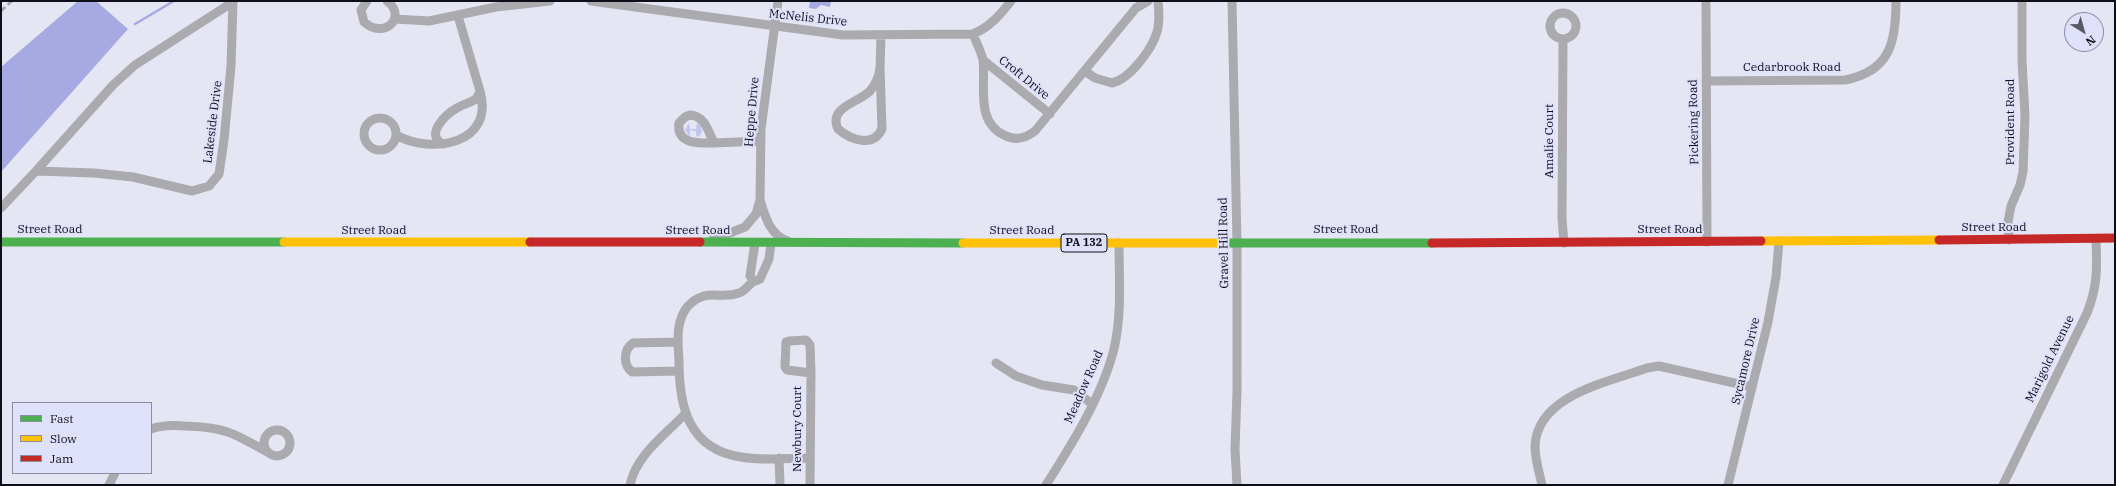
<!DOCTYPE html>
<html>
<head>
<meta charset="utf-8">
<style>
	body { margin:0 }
	#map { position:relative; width:2116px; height:486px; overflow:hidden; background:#e5e6f4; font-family:"IBM Plex Serif",serif }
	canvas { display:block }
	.frame { position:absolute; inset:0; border:2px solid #0e0e18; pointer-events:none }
	.legend { position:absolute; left:12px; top:402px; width:140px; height:72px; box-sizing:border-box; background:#dfe1fa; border:1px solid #8b8da0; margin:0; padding:5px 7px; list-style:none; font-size:12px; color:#0e0e18 }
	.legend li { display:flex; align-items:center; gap:8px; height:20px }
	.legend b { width:20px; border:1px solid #8b8da0 }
	.north { position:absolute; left:2064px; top:12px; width:40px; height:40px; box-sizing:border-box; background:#dfe1fa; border:1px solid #8b8da0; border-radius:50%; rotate:143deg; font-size:11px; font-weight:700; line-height:16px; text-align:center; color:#0e0e18 }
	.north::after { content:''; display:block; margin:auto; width:14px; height:18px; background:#595a65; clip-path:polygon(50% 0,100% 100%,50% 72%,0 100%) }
</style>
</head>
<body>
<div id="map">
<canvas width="2116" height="486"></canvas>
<div class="frame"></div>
<ul class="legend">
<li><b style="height:5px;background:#4caf50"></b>Fast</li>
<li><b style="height:5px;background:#ffc107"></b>Slow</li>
<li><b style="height:5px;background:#c62828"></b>Jam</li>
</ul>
<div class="north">N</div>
</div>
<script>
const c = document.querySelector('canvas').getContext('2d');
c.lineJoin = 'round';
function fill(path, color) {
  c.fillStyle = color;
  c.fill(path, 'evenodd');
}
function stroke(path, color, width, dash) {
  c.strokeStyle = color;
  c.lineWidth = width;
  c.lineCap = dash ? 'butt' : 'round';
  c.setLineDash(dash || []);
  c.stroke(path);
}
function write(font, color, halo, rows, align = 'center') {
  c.font = font + ' "IBM Plex Serif",serif';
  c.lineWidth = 4;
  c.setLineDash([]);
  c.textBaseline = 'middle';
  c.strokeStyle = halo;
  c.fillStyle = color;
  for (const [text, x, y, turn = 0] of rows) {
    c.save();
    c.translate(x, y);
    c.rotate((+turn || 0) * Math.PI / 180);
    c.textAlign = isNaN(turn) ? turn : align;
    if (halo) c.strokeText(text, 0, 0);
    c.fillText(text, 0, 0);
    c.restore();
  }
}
fill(new Path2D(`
	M 689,123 L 690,129 L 696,129 L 697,123 L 701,126 L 702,132 L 699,137 L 696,136 L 696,131 L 690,130 L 690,137 L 685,130 Z`), '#c3c5ee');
fill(new Path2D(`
	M 78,1 L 96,1 L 128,29 L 1,172 L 1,67 Z
	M 810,1 L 831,1 L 830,7 L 821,5 L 816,9 L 809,8 Z`), '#a7a9e2');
stroke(new Path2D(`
	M 135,24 L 174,1`), '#a7a9e2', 2.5);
stroke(new Path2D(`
	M 367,1 L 361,10 L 364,22 C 384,40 408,17 387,1
	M 591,1 L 843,35 L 973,34 C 990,27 1000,15 1011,1
	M 1232,1 L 1237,243 L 1237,391 L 1235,450 L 1237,485
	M 1706,1 L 1707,242
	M 233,2 L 135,65 L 113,85 L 36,171 L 94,173 L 133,177 L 192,191 L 209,186 L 219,174 L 224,140 L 231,66 L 233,1
	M1550 26a13 13 0 1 1 26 0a13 13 0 1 1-26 0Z
	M 395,19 L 429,21 L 496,7 L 550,1
	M 973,34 C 976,42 981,51 983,60 C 986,85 975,121 1004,135 C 1015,141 1026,138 1035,131 L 1136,8 L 1148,1
	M 1563,39 L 1562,219 L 1564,243
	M 983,60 L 1050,114
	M 880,68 L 882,129 C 873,148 851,140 838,129 C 828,107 858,103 870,91 C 876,84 879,77 880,68 Z
	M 880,68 L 881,35
	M 1085,71 L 1095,78 L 1112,83 C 1130,79 1152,49 1157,32 C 1160,22 1159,11 1158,1
	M 1706,81 L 1845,80 C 1891,71 1896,41 1896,1
	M 690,115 C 705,116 708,131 714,143 C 700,143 676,145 679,123 L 685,117 Z
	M364 134a16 16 0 1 1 32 0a16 16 0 1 1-32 0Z
	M 396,135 C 432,155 495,144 480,91
	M 714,143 L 761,141
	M 443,144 C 424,135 446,114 457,108 C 463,104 471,103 477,98 L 480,91 L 458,16
	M 760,200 C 765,216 770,236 788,241
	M 1,208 L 36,171
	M 712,240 L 745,227 L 756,214 L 760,200 L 761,129 L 778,1
	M 2009,240 L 2008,222 L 2011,206 L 2020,185 L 2023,172 L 2025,116 L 2022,60 L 2022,1
	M 771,243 L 769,259 L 760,279 C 759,280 757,280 755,281 C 750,282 746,291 739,293 C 720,300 706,287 688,306 C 675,321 678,343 679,361 C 679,406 688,449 741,457 C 763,461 788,458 810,458
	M 754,281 L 750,276 L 755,243
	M 806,340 L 810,345 L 811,373 L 787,370 L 785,367 L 786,342 L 789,341 Z
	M 678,342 L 633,343 C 623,350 623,365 632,372 L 679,371
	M 996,363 L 1016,376 L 1042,385 L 1074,390 L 1092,404
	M 151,429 C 162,425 173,425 185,426 C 225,427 234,433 269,453
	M264 443a13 13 0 1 1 26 0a13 13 0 1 1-26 0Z
	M 779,458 L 780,485
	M 109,485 L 115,473
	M 630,485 C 636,455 665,435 685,414
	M 810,485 L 811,373
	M 1046,485 C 1072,444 1102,396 1114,349 C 1122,314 1119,278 1119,243
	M 1542,485 C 1539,472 1535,459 1535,446 C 1537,395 1609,382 1647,368 L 1659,366 L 1752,387
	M 1728,485 L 1768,322 L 1776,277 L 1779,241
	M 2003,485 L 2087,313 C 2098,286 2097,267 2096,239`), '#aaaaaf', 9);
stroke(new Path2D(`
	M 1,242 L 284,242
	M 700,242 L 963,243
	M 1218,243 L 1432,243`), '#4caf50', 9);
stroke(new Path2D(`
	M 1761,241 L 1939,240
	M 284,242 L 530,242
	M 963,243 L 1218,243`), '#ffc107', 9);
stroke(new Path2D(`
	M 1939,240 L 2115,238
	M 530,242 L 700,242
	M 1432,243 L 1761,241`), '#c62828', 9);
stroke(new Path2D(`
	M 1,11 L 12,1`), '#a4a5ad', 2.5, [6, 3]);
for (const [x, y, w] of [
	[1084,243,46]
]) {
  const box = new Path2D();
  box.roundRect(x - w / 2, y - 9, w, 18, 3);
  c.fillStyle = '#dfe1fa';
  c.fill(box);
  stroke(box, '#0e0e18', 1);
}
write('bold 11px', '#0e0e18', null, [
	["PA 132",1084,243]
]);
write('12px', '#0e0e18', '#dfe1fa', [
	["McNelis Drive",808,18,6],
	["Cedarbrook Road",1792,68],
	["Croft Drive",1024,78,39],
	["Heppe Drive",752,112,-85],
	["Lakeside Drive",213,122,-83],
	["Pickering Road",1694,122,-91],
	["Provident Road",2011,122,-90],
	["Amalie Court",1550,141,-90],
	["Street Road",1994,228],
	["Street Road",50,230],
	["Street Road",1346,230],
	["Street Road",1670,230],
	["Street Road",374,231],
	["Street Road",698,231],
	["Street Road",1022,231],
	["Gravel Hill Road",1224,243,-91],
	["Marigold Avenue",2050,359,-64],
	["Sycamore Drive",1746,361,-77],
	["Meadow Road",1084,387,-66],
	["Newbury Court",798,429,-90]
]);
</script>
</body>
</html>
